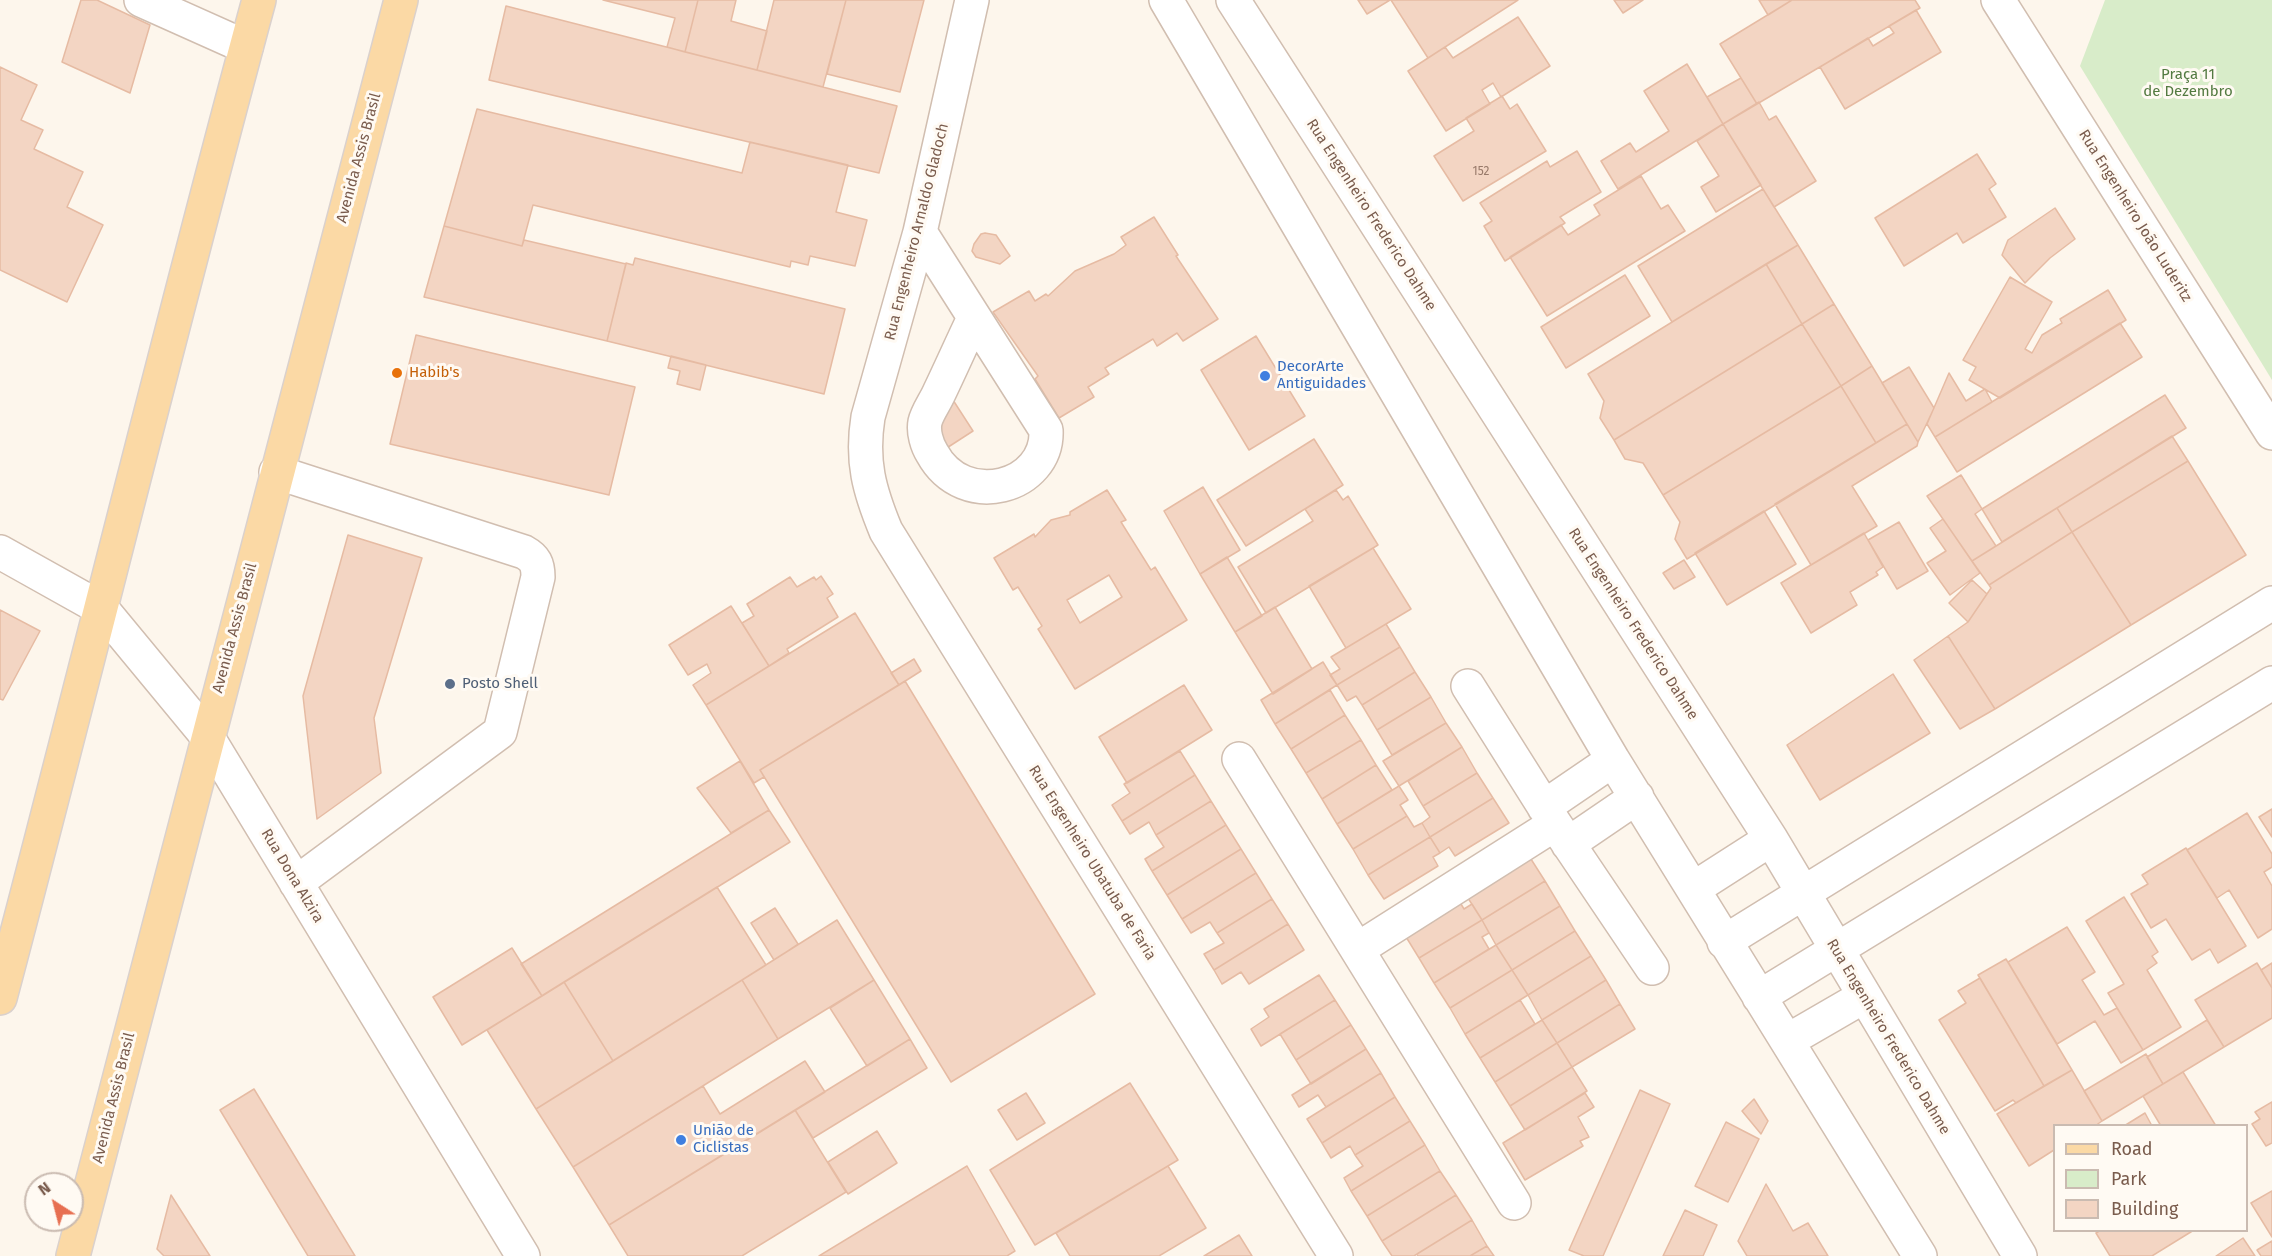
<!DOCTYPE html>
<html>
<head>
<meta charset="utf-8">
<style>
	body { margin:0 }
	#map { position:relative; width:2272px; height:1256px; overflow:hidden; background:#fdf6ec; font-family:"Fira Sans",sans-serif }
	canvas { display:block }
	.legend { position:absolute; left:2053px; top:1124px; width:195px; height:108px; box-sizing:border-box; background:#fffaf3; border:2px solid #cabbb1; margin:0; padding:8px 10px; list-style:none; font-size:18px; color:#7a5c4d }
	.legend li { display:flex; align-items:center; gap:12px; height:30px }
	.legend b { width:30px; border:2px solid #cabbb1 }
	.north { position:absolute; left:24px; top:1172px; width:60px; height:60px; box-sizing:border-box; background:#fffaf3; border:2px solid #cabbb1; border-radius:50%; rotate:324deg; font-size:16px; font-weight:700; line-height:24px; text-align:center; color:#7a5c4d }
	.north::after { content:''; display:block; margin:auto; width:21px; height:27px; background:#e76f51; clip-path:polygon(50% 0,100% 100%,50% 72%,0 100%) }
</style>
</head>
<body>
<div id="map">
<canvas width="2272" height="1256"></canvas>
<ul class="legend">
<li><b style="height:8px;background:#fbd9a5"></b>Road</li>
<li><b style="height:16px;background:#d8ecc9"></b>Park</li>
<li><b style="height:16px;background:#f3d5c3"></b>Building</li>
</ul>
<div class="north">N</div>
</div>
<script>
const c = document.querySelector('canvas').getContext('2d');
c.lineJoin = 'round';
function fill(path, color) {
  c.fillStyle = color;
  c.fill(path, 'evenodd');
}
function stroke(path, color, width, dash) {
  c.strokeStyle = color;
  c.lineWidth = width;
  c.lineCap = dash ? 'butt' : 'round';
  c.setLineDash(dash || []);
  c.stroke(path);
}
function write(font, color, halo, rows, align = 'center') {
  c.font = font + ' "Fira Sans",sans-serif';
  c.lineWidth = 6;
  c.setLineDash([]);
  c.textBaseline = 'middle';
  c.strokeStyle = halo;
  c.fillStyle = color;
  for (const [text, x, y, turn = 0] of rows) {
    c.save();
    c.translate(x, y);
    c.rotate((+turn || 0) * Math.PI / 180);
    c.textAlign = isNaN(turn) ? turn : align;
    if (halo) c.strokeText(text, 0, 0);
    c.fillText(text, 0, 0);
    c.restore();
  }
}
fill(new Path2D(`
	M 2105,0 L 2272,0 L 2272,380 L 2080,66 Z`), '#d8ecc9');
const building = new Path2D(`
	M 81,0 L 97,0 L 150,25 L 130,93 L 62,62 Z
	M 603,0 L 698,0 L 685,52 L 667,47 L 675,18 Z
	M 698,0 L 736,0 L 731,21 L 767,31 L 757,70 L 685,52 Z
	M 774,0 L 846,0 L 823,87 L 757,70 Z
	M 846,0 L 924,0 L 900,92 L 827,74 Z
	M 1358,0 L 1390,0 L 1367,14 Z
	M 1391,0 L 1518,0 L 1428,58 Z
	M 1614,0 L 1643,0 L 1623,13 Z
	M 1759,0 L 1792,0 L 1768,15 Z
	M 1792,0 L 1915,0 L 1920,8 L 1757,104 L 1720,44 Z
	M 506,6 L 897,106 L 879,173 L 489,80 Z
	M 1916,10 L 1941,52 L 1845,109 L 1820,67 L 1868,38 L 1873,46 L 1894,33 L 1889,26 Z
	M 1518,17 L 1550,66 L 1501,97 L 1493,83 L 1482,90 L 1490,104 L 1446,131 L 1408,71 L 1445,47 L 1453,58 Z
	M 1687,64 L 1723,124 L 1618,189 L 1601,161 L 1630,143 L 1636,152 L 1669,131 L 1644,91 Z
	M 0,67 L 37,85 L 21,120 L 43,130 L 34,149 L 83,172 L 67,207 L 103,225 L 67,302 L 0,270 Z
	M 1741,78 L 1757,104 L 1723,124 L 1707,97 Z
	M 1502,96 L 1510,109 L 1517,104 L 1546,151 L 1463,201 L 1434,156 L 1474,131 L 1466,118 Z
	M 1759,102 L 1769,120 L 1776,116 L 1816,181 L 1774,207 L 1723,124 Z
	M 477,109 L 742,173 L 750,142 L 848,165 L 836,212 L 867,220 L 855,266 L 810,256 L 808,265 L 791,261 L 790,267 L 533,205 L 522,246 L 444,226 Z
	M 1723,124 L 1761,185 L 1716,212 L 1701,187 L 1719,176 L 1697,141 Z
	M 1577,151 L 1601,192 L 1560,217 L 1565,223 L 1505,261 L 1484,226 L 1492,221 L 1480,203 L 1547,161 L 1550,167 Z
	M 1977,154 L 1996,184 L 1989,189 L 2006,217 L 1963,243 L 1957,233 L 1904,266 L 1875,218 Z
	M 1641,176 L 1661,209 L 1668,205 L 1685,231 L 1547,316 L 1510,257 L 1561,225 L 1568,235 L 1600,215 L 1594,205 Z
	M 1763,189 L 1798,245 L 1672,322 L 1638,266 Z
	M 2055,208 L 2075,239 L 2050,258 L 2025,283 L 2002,255 L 2008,240 Z
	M 1154,217 L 1178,255 L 1176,256 L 1218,319 L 1183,341 L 1177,333 L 1157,346 L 1153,339 L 1105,368 L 1109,374 L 1088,387 L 1094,397 L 1059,418 L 1035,379 L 1038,376 L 993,312 L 1029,291 L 1035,301 L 1046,294 L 1048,296 L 1075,271 L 1114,254 L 1126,245 L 1121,237 Z
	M 444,226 L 522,246 L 524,240 L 626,264 L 607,341 L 424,297 Z
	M 985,233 L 996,235 L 1010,256 L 1000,264 L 976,257 L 972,251 L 974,244 L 981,234 Z
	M 1798,245 L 1834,304 L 1802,324 L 1766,264 Z
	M 635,258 L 845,309 L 824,394 L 607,341 L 626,263 L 633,265 Z
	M 1766,264 L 1802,324 L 1614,440 L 1600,418 L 1604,401 L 1588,374 Z
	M 1625,275 L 1650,316 L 1566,368 L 1541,327 Z
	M 2010,277 L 2052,302 L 2025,349 L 2032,353 L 2042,335 L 2062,323 L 2060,319 L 2108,290 L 2126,320 L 2000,398 L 1969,380 L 1976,367 L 1963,360 Z
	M 1834,304 L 1872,366 L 1841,386 L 1802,324 Z
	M 2120,323 L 2142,357 L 1957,472 L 1935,437 Z
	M 1802,324 L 1841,386 L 1663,495 L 1643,463 L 1625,459 L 1614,440 Z
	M 416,335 L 635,387 L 609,495 L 390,444 Z
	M 1256,336 L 1305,416 L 1249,450 L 1201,370 Z
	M 671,356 L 706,365 L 700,390 L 677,384 L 680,371 L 668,368 Z
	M 1872,366 L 1907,424 L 1876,443 L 1841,386 Z
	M 1909,367 L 1934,408 L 1918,442 L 1882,383 Z
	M 1949,373 L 1966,401 L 1985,389 L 1992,402 L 1935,437 L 1927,424 Z
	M 1841,386 L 1876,443 L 1687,559 L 1675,539 L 1680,522 L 1663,495 Z
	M 2165,395 L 2186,428 L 2002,542 L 1982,509 Z
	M 953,400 L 973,431 L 939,453 L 943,407 Z
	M 1907,424 L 1918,442 L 1917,446 L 1852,486 L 1877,526 L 1811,565 L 1775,504 Z
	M 2172,436 L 2188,461 L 2072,532 L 2057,508 Z
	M 1314,439 L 1343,485 L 1246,546 L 1217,500 Z
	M 2188,461 L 2246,555 L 2131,625 L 2072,532 Z
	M 1961,475 L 1982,509 L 1975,514 L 1996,546 L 1972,561 L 1927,496 Z
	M 1203,487 L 1240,550 L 1200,574 L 1164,511 Z
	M 1107,490 L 1126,520 L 1121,522 L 1151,570 L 1155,567 L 1187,620 L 1075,689 L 1038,629 L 1042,626 L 1018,587 L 1013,590 L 994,558 L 1034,534 L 1035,537 L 1051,520 L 1070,515 L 1070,512 Z
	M 1336,490 L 1343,500 L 1348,496 L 1378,545 L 1266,613 L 1238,567 L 1313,521 L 1305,509 Z
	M 2057,508 L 2072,532 L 1989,585 L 1972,561 Z
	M 1764,511 L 1796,564 L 1727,605 L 1695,553 Z
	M 1943,519 L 1980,573 L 1950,595 L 1927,563 L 1946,551 L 1930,528 Z
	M 1899,522 L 1928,571 L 1897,589 L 1868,540 Z
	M 2072,532 L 2131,625 L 1995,709 L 1948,636 L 1968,622 L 1991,588 L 1989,585 Z
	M 1864,533 L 1883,567 L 1876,572 L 1878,575 L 1850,592 L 1857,605 L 1811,633 L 1781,583 Z
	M 348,535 L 422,558 L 374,718 L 381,773 L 317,819 L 303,696 Z
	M 1373,548 L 1411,609 L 1346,648 L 1309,586 Z
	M 1227,557 L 1262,616 L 1235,632 L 1200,574 Z
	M 1684,560 L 1695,577 L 1674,589 L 1663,573 Z
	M 1109,575 L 1122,597 L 1080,623 L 1067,600 Z
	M 821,576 L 833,594 L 827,598 L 838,617 L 787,649 L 789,653 L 769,666 L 742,623 L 754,616 L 747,604 L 790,577 L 797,587 L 814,577 L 816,580 Z
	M 1972,580 L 1987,594 L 1968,622 L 1949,603 Z
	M 731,606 L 769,666 L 706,705 L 693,685 L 711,673 L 707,664 L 688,675 L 669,645 Z
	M 1275,607 L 1312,669 L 1273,694 L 1235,632 Z
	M 0,610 L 40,631 L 3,700 L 0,699 Z
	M 855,613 L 899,685 L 760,770 L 764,777 L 754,783 L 706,705 Z
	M 1386,624 L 1400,647 L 1337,685 L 1330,675 L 1340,669 L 1331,657 Z
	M 1948,636 L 1995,709 L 1960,729 L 1914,660 Z
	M 1400,647 L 1415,672 L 1362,705 L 1356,696 L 1347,701 L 1337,685 Z
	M 914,659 L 921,671 L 899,685 L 891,673 Z
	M 1323,662 L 1337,685 L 1275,724 L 1261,700 Z
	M 1415,672 L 1431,697 L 1377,730 L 1362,705 Z
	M 1893,674 L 1930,733 L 1820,800 L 1787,745 Z
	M 905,681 L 1095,994 L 951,1082 L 760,770 Z
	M 1184,685 L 1212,730 L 1127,783 L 1099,737 Z
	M 1330,690 L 1345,715 L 1291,749 L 1275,724 Z
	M 1431,697 L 1446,723 L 1392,755 L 1377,730 Z
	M 1345,715 L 1361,740 L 1306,773 L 1291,749 Z
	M 1446,723 L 1462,747 L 1399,786 L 1383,761 Z
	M 1361,740 L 1376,765 L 1322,799 L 1306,773 Z
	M 1462,747 L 1477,773 L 1423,806 L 1408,781 Z
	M 1180,751 L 1195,775 L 1122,821 L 1112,805 L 1130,793 L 1124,784 Z
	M 740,761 L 769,810 L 731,833 L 697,788 Z
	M 1376,765 L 1392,790 L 1337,824 L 1322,799 Z
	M 1477,773 L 1493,798 L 1430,837 L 1422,823 L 1430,817 L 1423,806 Z
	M 1195,775 L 1211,801 L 1156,835 L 1149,822 L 1130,834 L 1122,821 Z
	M 1399,786 L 1408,800 L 1400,805 L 1407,816 L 1353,849 L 1337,824 Z
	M 1493,798 L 1509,823 L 1455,856 L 1449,847 L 1440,853 L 1430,837 Z
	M 1211,801 L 1226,825 L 1152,871 L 1145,859 L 1164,847 L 1156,835 Z
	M 2272,809 L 2272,837 L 2259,817 Z
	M 769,810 L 790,842 L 542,996 L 521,964 Z
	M 2247,813 L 2272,854 L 2272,867 L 2264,872 L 2272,886 L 2272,929 L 2258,938 L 2229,890 L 2217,898 L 2187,850 Z
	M 1407,816 L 1414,827 L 1422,823 L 1430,837 L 1368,875 L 1353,849 Z
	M 1226,825 L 1241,849 L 1167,895 L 1152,871 Z
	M 1430,837 L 1440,853 L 1433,857 L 1438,866 L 1384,899 L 1368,875 Z
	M 2186,848 L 2246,946 L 2218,963 L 2210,949 L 2192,960 L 2166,919 L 2151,928 L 2131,894 L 2148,884 L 2142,875 Z
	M 1241,849 L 1256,873 L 1182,919 L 1167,895 Z
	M 1529,856 L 1545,881 L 1482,920 L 1466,895 Z
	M 1256,873 L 1272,899 L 1217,933 L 1210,922 L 1191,933 L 1182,919 Z
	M 1545,881 L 1560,906 L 1496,945 L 1482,920 Z
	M 717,887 L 766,965 L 613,1061 L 564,982 Z
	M 2124,897 L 2158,952 L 2152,956 L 2157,963 L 2147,970 L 2181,1027 L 2143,1050 L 2108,993 L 2124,984 L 2086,921 Z
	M 1272,899 L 1288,924 L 1214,970 L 1204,954 L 1224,943 L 1217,933 Z
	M 1458,899 L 1464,909 L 1472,904 L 1482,920 L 1419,958 L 1403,932 Z
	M 1560,906 L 1575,931 L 1512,970 L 1496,945 Z
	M 775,908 L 798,944 L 774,960 L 751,923 Z
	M 837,920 L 874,980 L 778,1039 L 742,980 Z
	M 1482,920 L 1489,933 L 1482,937 L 1489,949 L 1434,983 L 1419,958 Z
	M 1288,924 L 1304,950 L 1249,984 L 1241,972 L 1222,984 L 1214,970 Z
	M 2067,927 L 2095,972 L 2082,980 L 2104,1015 L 2117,1008 L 2143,1050 L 2121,1063 L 2095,1021 L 2057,1044 L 2008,962 Z
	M 1575,931 L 1591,956 L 1528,995 L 1512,970 Z
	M 1496,945 L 1512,970 L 1450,1008 L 1434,983 Z
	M 512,948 L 542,996 L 462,1045 L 433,997 Z
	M 1591,956 L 1606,980 L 1542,1020 L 1528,995 Z
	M 2006,959 L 2072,1070 L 2044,1086 L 1978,975 Z
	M 2257,963 L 2272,988 L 2272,1018 L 2224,1047 L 2195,1000 Z
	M 2272,963 L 2272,988 L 2261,970 Z
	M 1512,970 L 1528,995 L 1465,1034 L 1450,1008 Z
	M 1319,975 L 1335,1000 L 1261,1046 L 1251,1029 L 1269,1017 L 1264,1009 Z
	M 1980,978 L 2044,1086 L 2016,1103 L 2013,1100 L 1995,1111 L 1939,1020 L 1966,1003 L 1958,991 Z
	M 742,980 L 778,1039 L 573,1167 L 536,1109 Z
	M 874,980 L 910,1039 L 867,1066 L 830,1008 Z
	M 1606,980 L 1620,1004 L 1557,1043 L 1542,1020 Z
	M 564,982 L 613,1061 L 536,1109 L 487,1030 Z
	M 1335,1000 L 1351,1025 L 1296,1060 L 1280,1034 Z
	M 1520,1000 L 1535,1024 L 1480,1058 L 1465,1034 Z
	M 1620,1004 L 1635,1029 L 1572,1067 L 1557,1043 Z
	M 1542,1020 L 1557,1043 L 1495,1082 L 1480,1058 Z
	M 2207,1020 L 2224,1047 L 2163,1084 L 2147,1057 Z
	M 1351,1025 L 1366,1049 L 1311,1084 L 1296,1060 Z
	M 910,1039 L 927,1068 L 813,1138 L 795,1110 Z
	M 1557,1043 L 1572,1067 L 1510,1106 L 1495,1082 Z
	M 1366,1049 L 1381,1073 L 1326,1107 L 1318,1095 L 1299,1107 L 1292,1095 Z
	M 2146,1054 L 2163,1084 L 2102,1121 L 2084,1091 Z
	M 805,1061 L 825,1092 L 609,1225 L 573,1167 L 703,1086 L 720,1114 Z
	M 1572,1067 L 1587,1091 L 1525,1130 L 1510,1106 Z
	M 2072,1070 L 2102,1121 L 2095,1126 L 2054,1126 L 2054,1150 L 2029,1166 L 1997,1114 Z
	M 2183,1072 L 2216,1126 L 2161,1126 L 2143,1096 Z
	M 1381,1073 L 1395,1097 L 1322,1143 L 1307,1119 Z
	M 1130,1083 L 1178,1160 L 1035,1245 L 990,1170 Z
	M 254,1089 L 355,1256 L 308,1256 L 220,1110 Z
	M 1640,1090 L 1670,1104 L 1603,1256 L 1584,1256 L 1569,1250 Z
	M 1026,1093 L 1045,1123 L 1017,1140 L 998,1110 Z
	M 1585,1093 L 1594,1107 L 1578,1117 L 1589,1137 L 1580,1141 L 1583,1146 L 1525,1180 L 1503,1143 Z
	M 1395,1097 L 1410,1121 L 1355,1155 L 1350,1146 L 1331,1158 L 1322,1143 Z
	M 1754,1099 L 1768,1121 L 1761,1134 L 1742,1111 Z
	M 2272,1102 L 2272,1143 L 2266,1146 L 2252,1124 L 2260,1119 L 2255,1112 Z
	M 795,1110 L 846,1192 L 742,1256 L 628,1256 L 609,1225 Z
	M 2145,1113 L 2152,1126 L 2124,1126 Z
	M 1410,1121 L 1425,1145 L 1351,1191 L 1344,1178 L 1363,1166 L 1355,1155 Z
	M 1726,1122 L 1759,1139 L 1728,1202 L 1695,1186 Z
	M 877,1131 L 897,1163 L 848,1194 L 828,1162 Z
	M 1425,1145 L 1440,1171 L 1367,1216 L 1351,1191 Z
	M 967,1166 L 1015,1251 L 1007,1256 L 819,1256 Z
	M 1168,1166 L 1206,1228 L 1159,1256 L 1070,1256 L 1056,1233 Z
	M 1440,1171 L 1456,1195 L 1382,1241 L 1367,1216 Z
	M 1766,1184 L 1793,1231 L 1808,1223 L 1828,1256 L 1747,1256 L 1738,1241 Z
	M 2272,1191 L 2272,1237 L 2251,1203 Z
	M 171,1195 L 210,1256 L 164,1256 L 157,1249 Z
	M 1456,1195 L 1472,1220 L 1414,1256 L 1392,1256 L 1382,1241 Z
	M 1685,1210 L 1717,1225 L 1703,1256 L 1663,1256 Z
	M 1472,1220 L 1487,1246 L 1470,1256 L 1418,1256 L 1417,1254 Z
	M 2101,1230 L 2194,1230 L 2152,1256 L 2110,1256 L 2096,1233 Z
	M 1239,1235 L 1252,1256 L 1204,1256 Z
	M 2243,1238 L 2255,1256 L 2216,1256 Z
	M 2272,1241 L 2272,1256 L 2261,1256 L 2257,1250 Z
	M 1487,1246 L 1494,1256 L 1470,1256 Z`);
fill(building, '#f3d5c3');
stroke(building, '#e6bba3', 1.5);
const minor = new Path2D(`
	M 141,0 L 246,47
	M 972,0 L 920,232 L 868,417 C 861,461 869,490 886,531 L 1336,1256
	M 1166,0 L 1613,760 L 1920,1256
	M 1233,0 L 1771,839 L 2020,1256
	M 1998,0 L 2272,433
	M 920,232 L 1046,430 C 1049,487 964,512 932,453 C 927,445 923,432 925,422 C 927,413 935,402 939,393 C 951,368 962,343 974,318
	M 276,472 L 524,552 C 535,558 538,564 538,577 L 500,732 L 296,883
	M 0,552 L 102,609 L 207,736 L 523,1256
	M 1468,686 L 1555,824 L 1652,968
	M 1239,759 L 1514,1203
	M 1544,807 L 1613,760
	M 1568,844 L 1637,797
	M 1693,889 L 1771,839
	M 1724,942 L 2272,603
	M 1358,949 L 1555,824
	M 1759,997 L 2272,683
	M 1787,1041 L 1863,997`);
const major = new Path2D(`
	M 0,998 C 88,665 169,332 259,0
	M 73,1256 L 401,0`);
stroke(minor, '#d1beb0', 36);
stroke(major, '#dad1cd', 36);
stroke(minor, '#fff', 33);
stroke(major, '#fbd9a5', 33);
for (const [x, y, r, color] of [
	[397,373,6,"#e8710a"],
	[1265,376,6,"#3f7fe0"],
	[450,684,6,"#5c6f8a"],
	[681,1140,6,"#3f7fe0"]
]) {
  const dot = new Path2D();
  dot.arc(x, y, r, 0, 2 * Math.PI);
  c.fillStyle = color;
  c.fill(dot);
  stroke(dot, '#fffaf3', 2);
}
write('12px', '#987a6a', null, [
	["152",1481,172]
]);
write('15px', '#537a41', '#fffaf3', [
	["Praça 11",2188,75],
	["de Dezembro",2188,92]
]);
write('15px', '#7a5c4d', '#fffaf3', [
	["Avenida Assis Brasil",359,158,-75],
	["Rua Engenheiro Frederico Dahme",1371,215,57],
	["Rua Engenheiro João Luderitz",2135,216,58],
	["Rua Engenheiro Arnaldo Gladoch",917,232,-76],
	["Rua Engenheiro Frederico Dahme",1633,624,57],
	["Avenida Assis Brasil",235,628,-75],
	["Rua Engenheiro Ubatuba de Faria",1092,863,58],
	["Rua Dona Alzira",292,876,59],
	["Rua Engenheiro Frederico Dahme",1888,1037,59],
	["Avenida Assis Brasil",114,1098,-76]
]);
write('15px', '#366cbe', '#fffaf3', [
	["DecorArte",1277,367],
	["Antiguidades",1277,384],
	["União de",693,1131],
	["Ciclistas",693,1148]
], 'left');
write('15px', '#c56008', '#fffaf3', [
	["Habib's",409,373]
], 'left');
write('15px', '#4e5e75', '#fffaf3', [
	["Posto Shell",462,684]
], 'left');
</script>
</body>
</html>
